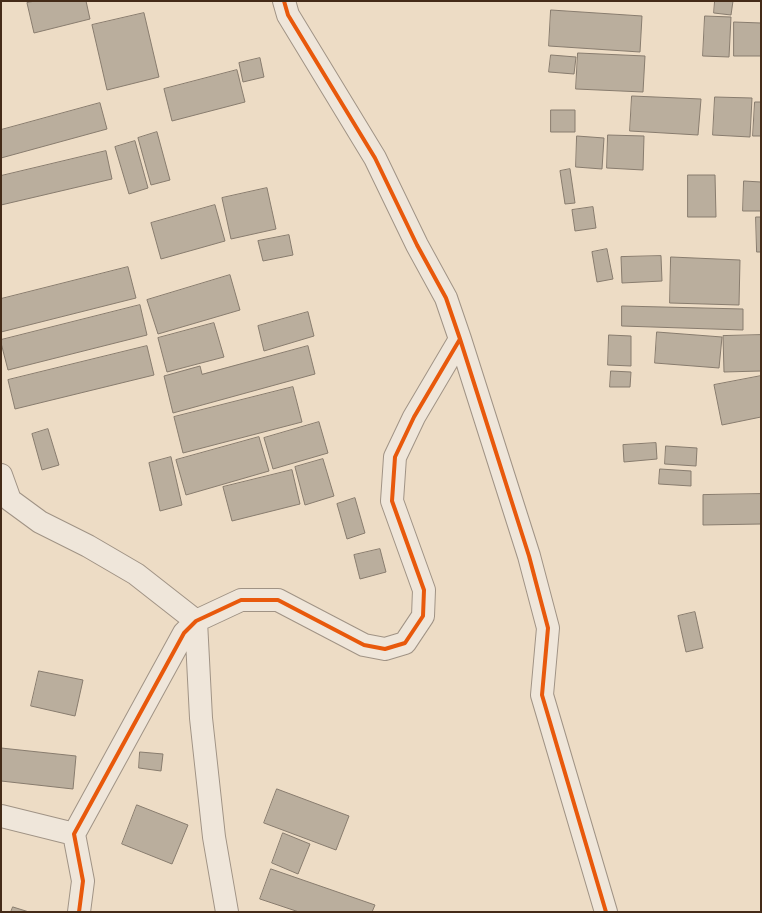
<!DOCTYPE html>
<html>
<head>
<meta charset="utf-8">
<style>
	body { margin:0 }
	#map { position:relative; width:762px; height:913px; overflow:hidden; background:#eddcc5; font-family:Cardo,serif }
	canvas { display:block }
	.frame { position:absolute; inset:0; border:2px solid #442b18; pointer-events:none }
</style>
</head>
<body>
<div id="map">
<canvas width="762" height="913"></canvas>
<div class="frame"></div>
</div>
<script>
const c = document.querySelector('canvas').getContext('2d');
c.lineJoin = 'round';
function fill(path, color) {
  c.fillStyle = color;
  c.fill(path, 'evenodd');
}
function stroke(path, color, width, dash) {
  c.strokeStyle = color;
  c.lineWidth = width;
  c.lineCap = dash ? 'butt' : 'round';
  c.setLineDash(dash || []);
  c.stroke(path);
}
const building = new Path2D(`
	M 35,1 L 86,1 L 90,19 L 34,33 L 27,3 Z
	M 715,1 L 733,1 L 731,15 L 714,13 Z
	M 551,10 L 642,16 L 640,52 L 549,46 Z
	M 144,13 L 159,77 L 107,90 L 92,25 Z
	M 705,16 L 731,17 L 729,57 L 703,56 Z
	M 734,22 L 761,23 L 761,56 L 734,56 Z
	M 578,53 L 645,56 L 643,92 L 576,89 Z
	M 551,55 L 576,57 L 574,74 L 549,72 Z
	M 260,58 L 264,77 L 243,82 L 239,63 Z
	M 237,70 L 245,102 L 172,121 L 164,89 Z
	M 632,96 L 701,99 L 698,135 L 630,131 Z
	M 715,97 L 752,98 L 750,137 L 713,135 Z
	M 755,102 L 761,102 L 761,136 L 753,136 Z
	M 100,103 L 107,129 L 1,158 L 1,130 Z
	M 551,110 L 575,110 L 575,132 L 551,132 Z
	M 157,132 L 170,180 L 151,185 L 138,138 Z
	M 608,135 L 644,136 L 643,170 L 607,168 Z
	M 577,136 L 604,138 L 602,169 L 576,167 Z
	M 135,141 L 148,188 L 129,194 L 115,147 Z
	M 106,151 L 112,179 L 1,205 L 1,176 Z
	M 570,169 L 575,203 L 565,204 L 560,171 Z
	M 688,175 L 715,175 L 716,217 L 688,217 Z
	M 744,181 L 761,182 L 761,211 L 743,211 Z
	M 267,188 L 276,229 L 231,239 L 222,198 Z
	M 215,205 L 225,241 L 161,259 L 151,223 Z
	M 593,207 L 596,228 L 575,231 L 572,210 Z
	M 756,217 L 761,217 L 761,252 L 757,252 Z
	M 289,235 L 293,255 L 263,261 L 258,241 Z
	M 607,249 L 613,279 L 597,282 L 592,252 Z
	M 661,256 L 662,281 L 622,283 L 621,257 Z
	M 671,257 L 740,260 L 739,305 L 670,303 Z
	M 128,267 L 136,298 L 1,332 L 1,299 Z
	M 230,275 L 240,310 L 158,334 L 147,300 Z
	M 140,305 L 147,335 L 8,370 L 1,343 L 1,340 Z
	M 622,306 L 743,309 L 743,330 L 622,326 Z
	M 308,312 L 314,336 L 264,351 L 258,326 Z
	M 214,323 L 224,357 L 167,372 L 158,338 Z
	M 657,332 L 722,337 L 719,368 L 655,363 Z
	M 609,335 L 631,336 L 631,366 L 608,365 Z
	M 761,335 L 761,371 L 724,372 L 723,336 Z
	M 147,346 L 154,375 L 15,409 L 8,380 Z
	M 308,346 L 315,374 L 173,413 L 164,376 L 200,366 L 202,374 Z
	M 611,371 L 631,372 L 630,387 L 610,387 Z
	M 761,376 L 761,417 L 722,425 L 714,385 Z
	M 293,387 L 302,422 L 183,453 L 174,417 Z
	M 319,422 L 328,453 L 273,469 L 264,438 Z
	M 48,429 L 59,465 L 42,470 L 32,434 Z
	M 259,437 L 269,471 L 186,495 L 176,460 Z
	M 656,443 L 657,459 L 624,462 L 623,445 Z
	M 666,446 L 697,448 L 696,466 L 665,464 Z
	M 171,457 L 182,505 L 160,511 L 149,463 Z
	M 323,459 L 334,496 L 305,505 L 295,467 Z
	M 660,469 L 691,471 L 691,486 L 659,484 Z
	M 292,470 L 300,504 L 232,521 L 223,487 Z
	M 761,494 L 761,524 L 703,525 L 703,495 Z
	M 355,498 L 365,533 L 347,539 L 337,504 Z
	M 380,549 L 386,572 L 360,579 L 354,555 Z
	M 695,612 L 703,648 L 686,652 L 678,616 Z
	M 39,671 L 83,680 L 75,716 L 31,706 Z
	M 1,748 L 76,756 L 73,789 L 1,781 Z
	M 140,752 L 163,754 L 161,771 L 139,768 Z
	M 277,789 L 349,816 L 336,850 L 264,823 Z
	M 137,805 L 188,825 L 172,864 L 122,844 Z
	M 283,833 L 310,844 L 298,874 L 272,863 Z
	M 271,869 L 375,905 L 372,912 L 299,912 L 260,899 Z
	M 13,907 L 29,912 L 11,912 Z`);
fill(building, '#baae9d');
stroke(building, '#887c6e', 1);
const minor = new Path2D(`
	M 284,1 L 288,15 L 375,158 L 417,245 L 446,298 L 460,339 L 529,556 L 548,628 L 542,695 L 606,912
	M 1,475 L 10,500 L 40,522 L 88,546 L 136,574 L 196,621 L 201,718 L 214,837 L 227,912
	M 1,816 L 74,834
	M 79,912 L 83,881 L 74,834 L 184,633 L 196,621 L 241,600 L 278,600 L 364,645 L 385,649 L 405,643 L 423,616 L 424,590 L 392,501 L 395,457 L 414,417 L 460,339`);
stroke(minor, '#a09385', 24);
stroke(minor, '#efe6da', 22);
stroke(new Path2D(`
	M 284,1 L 288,15 L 375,158 L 417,245 L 446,298 L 460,339 L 529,556 L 548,628 L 542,695 L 606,912
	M 79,912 L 83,881 L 74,834 L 184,633 L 196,621 L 241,600 L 278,600 L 364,645 L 385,649 L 405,643 L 423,616 L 424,590 L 392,501 L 395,457 L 414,417 L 460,339`), '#e8590c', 4);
</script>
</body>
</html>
